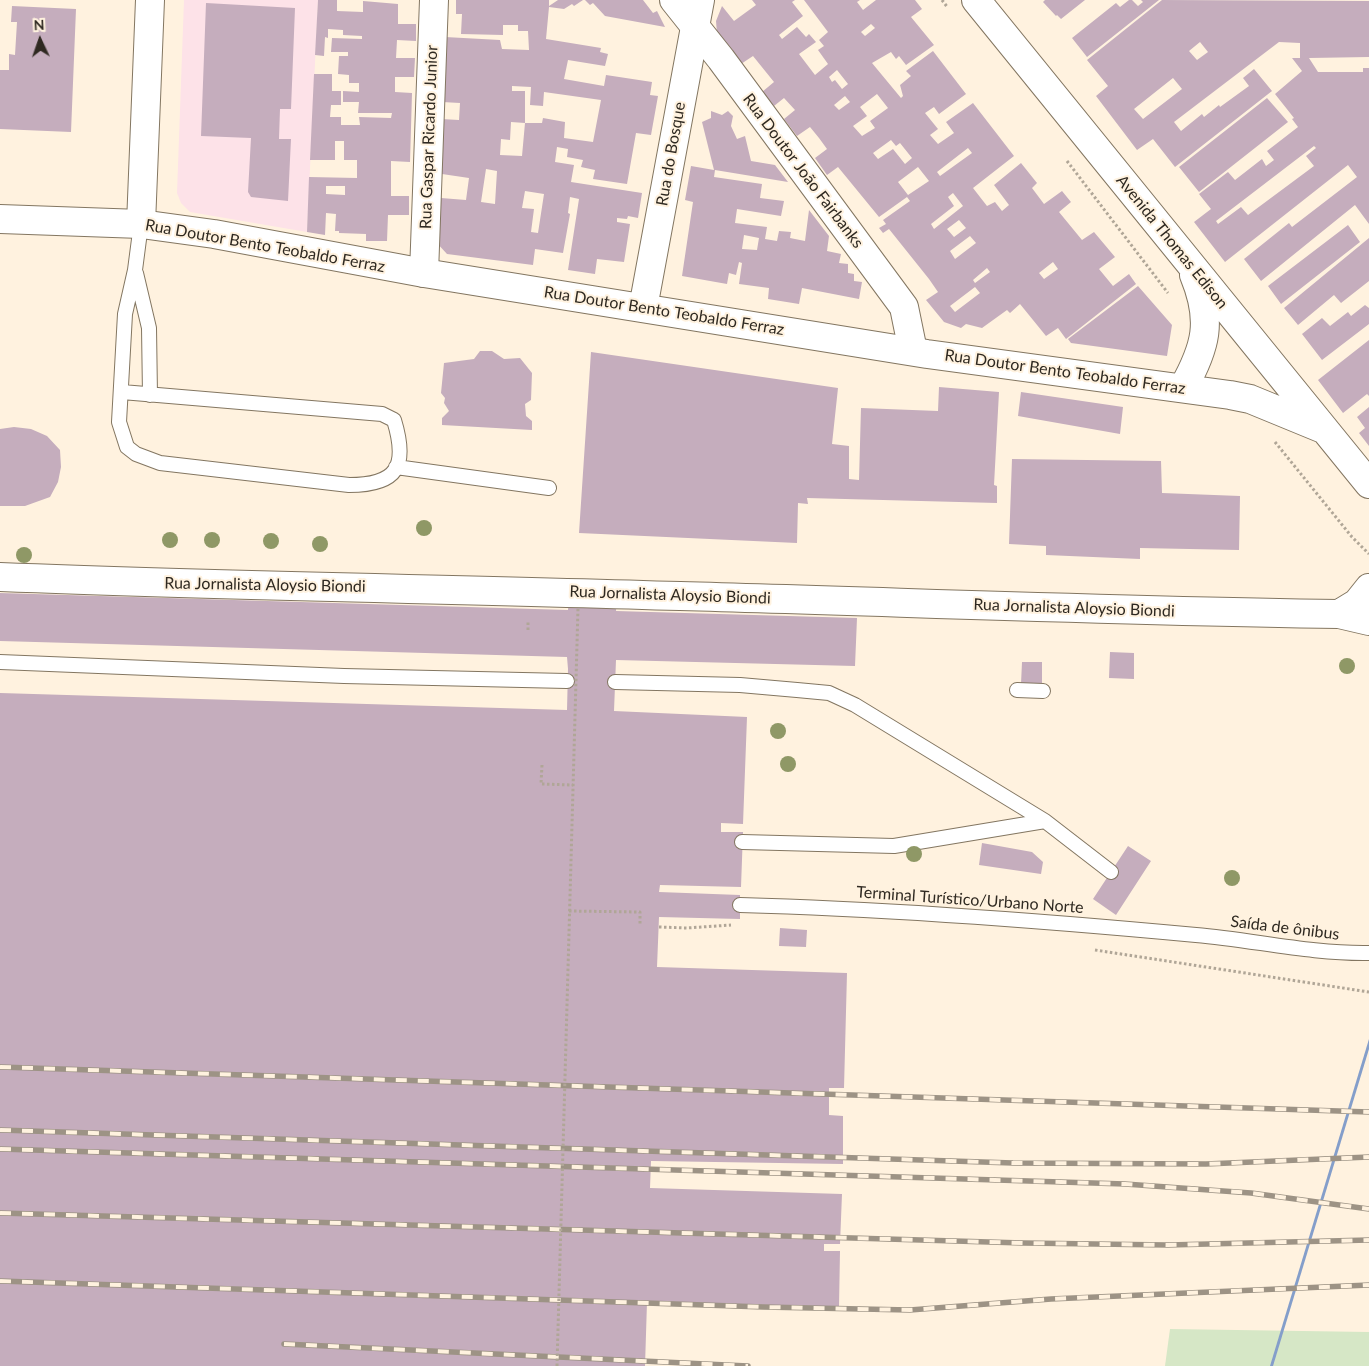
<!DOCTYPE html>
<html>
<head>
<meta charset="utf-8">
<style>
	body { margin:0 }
	#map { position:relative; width:1369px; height:1366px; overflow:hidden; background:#fff2df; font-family:Lato,sans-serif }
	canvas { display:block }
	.north { position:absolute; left:15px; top:15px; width:50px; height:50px; -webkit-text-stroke:4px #fff2df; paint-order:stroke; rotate:357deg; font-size:14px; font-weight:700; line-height:20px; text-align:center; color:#2f2921 }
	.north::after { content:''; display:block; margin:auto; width:18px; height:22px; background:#2f2921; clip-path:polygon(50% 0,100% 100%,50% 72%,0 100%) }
</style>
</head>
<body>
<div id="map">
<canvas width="1369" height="1366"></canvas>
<div class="north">N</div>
</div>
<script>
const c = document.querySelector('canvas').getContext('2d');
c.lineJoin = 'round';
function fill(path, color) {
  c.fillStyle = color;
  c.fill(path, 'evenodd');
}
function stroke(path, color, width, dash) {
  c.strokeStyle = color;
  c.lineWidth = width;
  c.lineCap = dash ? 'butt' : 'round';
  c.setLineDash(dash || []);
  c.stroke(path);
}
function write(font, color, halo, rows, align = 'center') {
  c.font = font + ' Lato,sans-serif';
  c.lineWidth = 4;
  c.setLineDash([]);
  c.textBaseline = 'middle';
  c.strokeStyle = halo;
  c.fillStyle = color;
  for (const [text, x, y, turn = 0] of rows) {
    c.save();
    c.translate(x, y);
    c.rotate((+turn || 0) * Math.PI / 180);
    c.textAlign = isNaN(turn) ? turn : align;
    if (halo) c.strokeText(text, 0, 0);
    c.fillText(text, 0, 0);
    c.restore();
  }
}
fill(new Path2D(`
	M 184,0 L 318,0 L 307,232 L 190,212 L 181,203 L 177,193 Z`), '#fde2e8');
fill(new Path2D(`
	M 1170,1329 L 1369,1332 L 1369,1366 L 1165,1366 Z`), '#d6e7c6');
fill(new Path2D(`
	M 1369,1039 L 1369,1049 L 1273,1366 L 1270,1366 Z`), '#849eca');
fill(new Path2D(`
	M 318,0 L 337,0 L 337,11 L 363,12 L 363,1 L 398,4 L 398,24 L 416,24 L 416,41 L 397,40 L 396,58 L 415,58 L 414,77 L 395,77 L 395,92 L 412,93 L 410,162 L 391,161 L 391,196 L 409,196 L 409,215 L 388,215 L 387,241 L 366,241 L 366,234 L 339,233 L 339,231 L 335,231 L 336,214 L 326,213 L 325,235 L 307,232 L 309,177 L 357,178 L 357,160 L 344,160 L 344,141 L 335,141 L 335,160 L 310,160 L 314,74 L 332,74 L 332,91 L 341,91 L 341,105 L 331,105 L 330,117 L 341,117 L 341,125 L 360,125 L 359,117 L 391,118 L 392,113 L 358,113 L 359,102 L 343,102 L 343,91 L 359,92 L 359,83 L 349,83 L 349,75 L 338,74 L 339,56 L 348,56 L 348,52 L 331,52 L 332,38 L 362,39 L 362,36 L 343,35 L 343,30 L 328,29 L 328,38 L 325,37 L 324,56 L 315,55 ZM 326,186 L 345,186 L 345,195 L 326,194 Z
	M 456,0 L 549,0 L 549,6 L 558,0 L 583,0 L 574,6 L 572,4 L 564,9 L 549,7 L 546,39 L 601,48 L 600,52 L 608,54 L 605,66 L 568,60 L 564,79 L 604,86 L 606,75 L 652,82 L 650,95 L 658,96 L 651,135 L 636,133 L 627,184 L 593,179 L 595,170 L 581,167 L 583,160 L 567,157 L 568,149 L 557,147 L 555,162 L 574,165 L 571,182 L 642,193 L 638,218 L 628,216 L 627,219 L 617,218 L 617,222 L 630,224 L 624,262 L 597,259 L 595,274 L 568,270 L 579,199 L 570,197 L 568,213 L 570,214 L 563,253 L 535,249 L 533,265 L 447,254 L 436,242 L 439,234 L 441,198 L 466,200 L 469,178 L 442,174 L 442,163 L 439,163 L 441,119 L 459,120 L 460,103 L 442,102 L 445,37 L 500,40 L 502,49 L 529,50 L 528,31 L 518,31 L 518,25 L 503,25 L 503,35 L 461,34 L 462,14 L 456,14 ZM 512,86 L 531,87 L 530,105 L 543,106 L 544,92 L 601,100 L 593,142 L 564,138 L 565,122 L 543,118 L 542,123 L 525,123 L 522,156 L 500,155 L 501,139 L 510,140 L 511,122 L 525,123 L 525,91 L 512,91 ZM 486,169 L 497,171 L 495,204 L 481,202 ZM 525,191 L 544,194 L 538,233 L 531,232 L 534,209 L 522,208 Z
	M 585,0 L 643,0 L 653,13 L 657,11 L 665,27 L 605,16 L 593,3 L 590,5 Z
	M 752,0 L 795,0 L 792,2 L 803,16 L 779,35 L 782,39 L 797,27 L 806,37 L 809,34 L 816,42 L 799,54 L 815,75 L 828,64 L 818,50 L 824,46 L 819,40 L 828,32 L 804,0 L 860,0 L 857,2 L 863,10 L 876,0 L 915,0 L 922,9 L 911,17 L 934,45 L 906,65 L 899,56 L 896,59 L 891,52 L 872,63 L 901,98 L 903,96 L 900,85 L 911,76 L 906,71 L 933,51 L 966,94 L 939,114 L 934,107 L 925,113 L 938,129 L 930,135 L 938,144 L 954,133 L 946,122 L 973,103 L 1014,156 L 973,188 L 987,206 L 995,202 L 1002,211 L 1009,205 L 994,185 L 1021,163 L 1037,183 L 1032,188 L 1044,204 L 1062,191 L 1071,202 L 1059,212 L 1082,240 L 1094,232 L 1115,257 L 1099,269 L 1113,286 L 1129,274 L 1136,284 L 1066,339 L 1058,328 L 1046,336 L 1020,304 L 1010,313 L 1007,310 L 982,328 L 966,324 L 961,328 L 944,322 L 926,300 L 938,292 L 929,279 L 889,229 L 883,233 L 879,228 L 886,224 L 883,220 L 910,201 L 907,197 L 879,217 L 838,167 L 827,175 L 815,158 L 827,149 L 819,138 L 810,127 L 797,136 L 784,119 L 795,110 L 784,98 L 774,106 L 762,92 L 774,82 L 753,56 L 741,64 L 717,33 L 716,21 L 722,6 L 734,21 L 756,5 ZM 871,24 L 875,28 L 865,36 L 861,32 ZM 837,70 L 848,84 L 842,89 L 835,80 L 832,82 L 829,77 ZM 877,94 L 888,108 L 870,121 L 875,128 L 862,136 L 853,126 L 867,116 L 860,107 ZM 845,96 L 850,102 L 839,110 L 834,105 ZM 891,140 L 896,146 L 900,143 L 912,158 L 905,164 L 893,149 L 878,159 L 873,153 ZM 968,148 L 972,153 L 940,176 L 937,172 ZM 918,167 L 929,181 L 908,195 L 898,182 ZM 953,193 L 963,206 L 934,229 L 931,224 L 954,206 L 948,197 ZM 959,220 L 966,228 L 954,237 L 947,229 ZM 970,236 L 976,243 L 955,259 L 950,251 ZM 1053,262 L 1058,269 L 1044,279 L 1039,273 ZM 987,268 L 990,272 L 975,283 L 973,280 ZM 975,287 L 980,293 L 955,312 L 950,306 Z
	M 1045,0 L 1085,0 L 1061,19 L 1057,15 L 1056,16 L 1043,2 Z
	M 1129,0 L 1132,0 L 1138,6 L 1143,2 L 1141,0 L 1159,0 L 1087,57 L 1072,38 L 1116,3 L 1120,7 Z
	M 1162,0 L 1369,1 L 1369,57 L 1309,58 L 1318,72 L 1363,72 L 1363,68 L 1369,68 L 1369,224 L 1355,205 L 1261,281 L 1244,259 L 1289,223 L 1292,227 L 1357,177 L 1348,165 L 1225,262 L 1194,222 L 1211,209 L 1199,194 L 1228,172 L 1235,180 L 1262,159 L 1266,166 L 1274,160 L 1267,151 L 1298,127 L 1292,119 L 1294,118 L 1275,94 L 1302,71 L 1292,58 L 1300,58 L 1300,43 L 1279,42 L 1174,122 L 1181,131 L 1202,114 L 1204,117 L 1219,105 L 1220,107 L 1249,86 L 1243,78 L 1254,69 L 1272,91 L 1175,167 L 1153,139 L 1137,150 L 1096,96 L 1108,86 L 1087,60 ZM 1200,42 L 1208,52 L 1197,60 L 1189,51 ZM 1173,78 L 1182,89 L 1143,119 L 1134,109 ZM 1314,146 L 1316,148 L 1306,156 L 1314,166 L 1248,215 L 1241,207 L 1218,224 L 1216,221 Z
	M 206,3 L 295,8 L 291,109 L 280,109 L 279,139 L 291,139 L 288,201 L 251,197 L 248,192 L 251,138 L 201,136 Z
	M 12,6 L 76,9 L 71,132 L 0,129 L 0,70 L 9,70 L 9,54 L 15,55 L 17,22 L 11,22 Z
	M 1267,98 L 1288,122 L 1199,192 L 1179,167 Z
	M 711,111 L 722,115 L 728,111 L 733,116 L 731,126 L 737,139 L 745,136 L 751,161 L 775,165 L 788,182 L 715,170 L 714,177 L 762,184 L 760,198 L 784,201 L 781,216 L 737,209 L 735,223 L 767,227 L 765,239 L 777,241 L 779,231 L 791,232 L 790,238 L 805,241 L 809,210 L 829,236 L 827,251 L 841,254 L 839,263 L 848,264 L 848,273 L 854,274 L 854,281 L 862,282 L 859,299 L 802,288 L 799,304 L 768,299 L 769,288 L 739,284 L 742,263 L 739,262 L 736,275 L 729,273 L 727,284 L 682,276 L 693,202 L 685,200 L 691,166 L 714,170 L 702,122 L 711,118 ZM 744,235 L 759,238 L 757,250 L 742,249 Z
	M 1348,225 L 1360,242 L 1281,304 L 1268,286 Z
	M 1369,238 L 1369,281 L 1341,303 L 1334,295 L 1298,325 L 1284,308 Z
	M 1138,286 L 1172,325 L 1167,356 L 1071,343 L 1068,339 Z
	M 1365,305 L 1369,308 L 1369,324 L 1322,360 L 1302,334 L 1322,318 L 1330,326 L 1348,312 L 1351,316 Z
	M 1369,340 L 1369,396 L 1367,394 L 1343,413 L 1318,380 Z
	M 480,351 L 492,351 L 504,359 L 520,358 L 532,373 L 531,400 L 525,404 L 526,416 L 532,421 L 532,430 L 442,425 L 442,418 L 449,411 L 444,403 L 445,398 L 441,393 L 444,363 L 474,359 Z
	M 591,352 L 838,388 L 832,444 L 849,446 L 849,479 L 859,480 L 861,408 L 938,411 L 939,387 L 999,392 L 994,485 L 997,486 L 997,503 L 807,498 L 808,504 L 798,503 L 797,543 L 579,533 Z
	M 1021,392 L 1123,407 L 1120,434 L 1018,416 Z
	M 1369,407 L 1369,446 L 1359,433 L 1365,428 L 1357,417 Z
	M 14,427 L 31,429 L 47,436 L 60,450 L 61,467 L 58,482 L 50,497 L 25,506 L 0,506 L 0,429 Z
	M 1012,459 L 1161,461 L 1162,493 L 1240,496 L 1239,550 L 1140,548 L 1140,559 L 1046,555 L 1046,546 L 1009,544 Z
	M 0,593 L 568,610 L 569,596 L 617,597 L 616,611 L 857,618 L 855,666 L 616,660 L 614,711 L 747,717 L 743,824 L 721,823 L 721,832 L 743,832 L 741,887 L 660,885 L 659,892 L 740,895 L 740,919 L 659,917 L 657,967 L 847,973 L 844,1088 L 829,1088 L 829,1115 L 843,1116 L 843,1164 L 651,1161 L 650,1188 L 842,1194 L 840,1244 L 824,1244 L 824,1251 L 840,1251 L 839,1307 L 647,1302 L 645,1366 L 0,1366 L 0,693 L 567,710 L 568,669 L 567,657 L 0,641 Z
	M 1110,652 L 1134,653 L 1134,679 L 1109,678 Z
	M 1022,662 L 1042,662 L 1042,685 L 1021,684 Z
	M 982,843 L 1032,852 L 1043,862 L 1041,874 L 979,865 Z
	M 1128,846 L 1151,861 L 1116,915 L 1093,899 Z
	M 780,928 L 807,930 L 806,947 L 779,946 Z`), '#c5adbd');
const lane = new Path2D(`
	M 136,273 L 149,328 L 150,395
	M 122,392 L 382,414 L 394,420 C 408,466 398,485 349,485 L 160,463 L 136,454 L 127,447 L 119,422 L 125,314 L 135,270 L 141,224
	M 396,467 L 549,488
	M 0,662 L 344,676 L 567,681
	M 615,682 L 740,685 L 797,690 L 829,693 L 855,705 L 1045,821 L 1111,872
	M 1017,690 L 1043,691
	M 742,842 L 894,846 L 1045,821
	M 740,905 C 893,909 1045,921 1196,935 C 1254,940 1311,954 1369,953`);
const street = new Path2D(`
	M 674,0 L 721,59 L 904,307 L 913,351
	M 141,224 L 150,0
	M 424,273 L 434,0`);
const secondary = new Path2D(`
	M 976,0 L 1369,484
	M 0,219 L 141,224 L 214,234 L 424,273 L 927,354 L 1230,395 L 1250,399 L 1323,429
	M 643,308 L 700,0
	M 1183,388 C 1206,347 1213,321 1194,275
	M 0,577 C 226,586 453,589 680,596 C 900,602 1119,611 1339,614 L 1369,621
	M 1339,614 L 1357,603 L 1369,588`);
stroke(lane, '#837661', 16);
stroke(street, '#837661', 30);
stroke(secondary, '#837661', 30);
stroke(new Path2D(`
	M 942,0 L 948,8
	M 1067,161 L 1168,293
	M 1275,442 L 1352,537 L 1369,554
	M 528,630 L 528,621
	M 542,765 L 541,784 L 573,785
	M 569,911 L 640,912 L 640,926
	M 659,927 L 687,928 L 731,925
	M 1095,950 L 1369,992`), '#b0a697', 3, [2.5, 2.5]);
stroke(lane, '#fff', 14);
stroke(street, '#fff', 28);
stroke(secondary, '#fff', 28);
const rail = new Path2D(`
	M 0,1067 L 1369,1112
	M 0,1130 L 1013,1163 L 1206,1164 L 1369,1157
	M 0,1149 L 1125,1184 L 1251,1193 L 1369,1209
	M 0,1213 L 1023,1243 L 1168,1245 L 1369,1240
	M 0,1281 L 763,1307 L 910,1310 L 1051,1299 L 1369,1285
	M 284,1344 L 748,1366`);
stroke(rail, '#9d9385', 5.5);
stroke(rail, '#fff2df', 4, [11]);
stroke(new Path2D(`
	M 557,1366 L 578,608`), '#b0a697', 3, [2.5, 2.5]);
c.fillStyle = '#8f9866';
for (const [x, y] of [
	[424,528],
	[170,540],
	[212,540],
	[271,541],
	[320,544],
	[24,555],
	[1347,666],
	[778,731],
	[788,764],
	[914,854],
	[1232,878]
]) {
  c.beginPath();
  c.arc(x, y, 8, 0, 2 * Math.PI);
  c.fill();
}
write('16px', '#2f2921', '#fff2df', [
	["Rua Gaspar Ricardo Junior",429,137,-88],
	["Rua do Bosque",671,154,-80],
	["Rua Doutor João Fairbanks",803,171,53],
	["Avenida Thomas Edison",1172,242,51],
	["Rua Doutor Bento Teobaldo Ferraz",265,246,10],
	["Rua Doutor Bento Teobaldo Ferraz",664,311,9],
	["Rua Doutor Bento Teobaldo Ferraz",1065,372,8],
	["Rua Jornalista Aloysio Biondi",265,585,1],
	["Rua Jornalista Aloysio Biondi",670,595,2],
	["Rua Jornalista Aloysio Biondi",1074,608,2],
	["Terminal Turístico/Urbano Norte",970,900,4],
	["Saída de ônibus",1285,928,7]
]);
</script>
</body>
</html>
